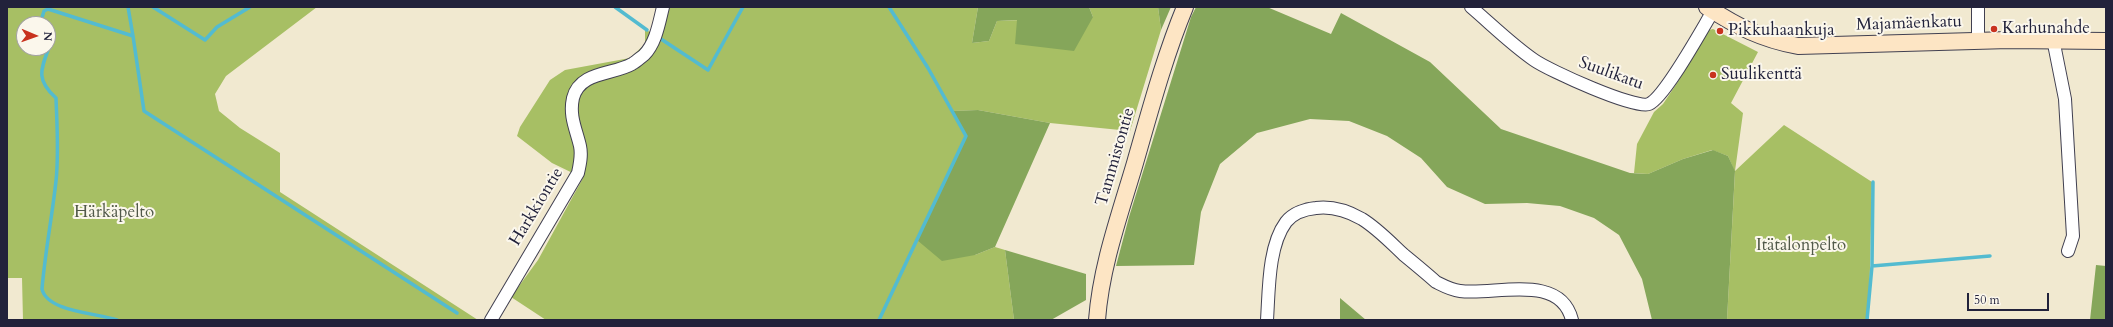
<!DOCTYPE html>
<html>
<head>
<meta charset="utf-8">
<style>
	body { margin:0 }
	#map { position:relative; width:2113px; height:327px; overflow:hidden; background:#f1e9d0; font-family:Cardo,serif }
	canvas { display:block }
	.frame { position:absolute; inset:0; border:8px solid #22223b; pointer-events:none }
	.north { position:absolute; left:16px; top:16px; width:40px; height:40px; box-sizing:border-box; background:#fbf7ec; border:1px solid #a4a2a5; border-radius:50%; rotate:92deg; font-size:11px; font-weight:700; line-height:16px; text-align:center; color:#22223b }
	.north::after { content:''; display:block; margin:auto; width:14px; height:18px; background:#c8321e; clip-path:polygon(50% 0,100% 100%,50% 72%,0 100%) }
	.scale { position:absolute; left:1967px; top:293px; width:82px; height:18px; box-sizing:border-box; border:2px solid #22223b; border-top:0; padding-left:5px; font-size:12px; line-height:14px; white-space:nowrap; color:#22223b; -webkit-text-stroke:3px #fbf7ec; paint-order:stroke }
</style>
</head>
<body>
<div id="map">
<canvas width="2113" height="327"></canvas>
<div class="frame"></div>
<div class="north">N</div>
<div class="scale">50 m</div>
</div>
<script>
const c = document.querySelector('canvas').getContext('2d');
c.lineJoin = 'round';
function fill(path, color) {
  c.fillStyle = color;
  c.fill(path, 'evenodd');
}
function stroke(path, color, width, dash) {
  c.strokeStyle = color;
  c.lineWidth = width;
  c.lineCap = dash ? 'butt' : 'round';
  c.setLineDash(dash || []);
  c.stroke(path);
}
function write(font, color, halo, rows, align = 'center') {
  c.font = font + ' Cardo,serif';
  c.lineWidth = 4;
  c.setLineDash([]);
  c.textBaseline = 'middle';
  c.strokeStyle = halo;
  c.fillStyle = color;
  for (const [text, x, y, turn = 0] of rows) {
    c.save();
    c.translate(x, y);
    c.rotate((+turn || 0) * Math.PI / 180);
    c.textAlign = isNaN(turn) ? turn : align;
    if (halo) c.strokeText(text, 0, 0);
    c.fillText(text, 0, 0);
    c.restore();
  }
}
fill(new Path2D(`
	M 7,7 L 317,7 L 226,76 L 215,94 L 219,111 L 240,128 L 280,153 L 280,192 L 478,320 L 23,320 L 22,278 L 7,278 ZM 24,24 L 48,24 L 48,48 L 24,48 Z
	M 670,7 L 978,7 L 972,43 L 989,41 L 997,21 L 1093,17 L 1089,7 L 1158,7 L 1161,30 L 1130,131 L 1050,123 L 978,110 L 952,111 L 966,136 L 917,240 L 975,255 L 995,247 L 1005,250 L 1014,320 L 546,320 L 511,297 L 538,260 L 583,178 L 552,163 L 517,136 L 520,127 L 550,80 L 565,70 L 630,58 L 645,44 L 645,29 L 661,39 Z
	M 1713,29 L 1758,52 L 1731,103 L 1743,113 L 1735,171 L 1784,125 L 1872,182 L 1869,310 L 1867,320 L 1727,320 L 1735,172 L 1728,156 L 1712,150 L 1683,159 L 1648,174 L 1634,173 L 1637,144 L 1654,112 L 1663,104 L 1677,83 L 1709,30 Z`), '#a7bf64');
fill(new Path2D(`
	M 978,7 L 1089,7 L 1093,17 L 1074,51 L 1015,44 L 1017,20 L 997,21 L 989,41 L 972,43 Z
	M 1158,7 L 1171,7 L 1161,30 Z
	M 1196,7 L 1267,7 L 1331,34 L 1341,13 L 1430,62 L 1501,129 L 1630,173 L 1648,174 L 1683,159 L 1713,150 L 1728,156 L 1735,171 L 1727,320 L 1652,320 L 1642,279 L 1619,235 L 1594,218 L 1560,206 L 1527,203 L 1485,204 L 1447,187 L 1421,158 L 1387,136 L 1349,121 L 1310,119 L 1257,133 L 1220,164 L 1201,212 L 1194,265 L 1116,266 L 1129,217 L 1191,17 Z
	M 978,110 L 1050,123 L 995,247 L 975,255 L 942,261 L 917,240 L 966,136 L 951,111 Z
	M 1005,250 L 1086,274 L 1086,300 L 1051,320 L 1014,320 Z
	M 2096,265 L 2106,266 L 2106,320 L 2090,320 Z
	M 1340,298 L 1366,320 L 1340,320 Z`), '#85a65a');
stroke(new Path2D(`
	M 153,7 L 205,40 L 217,27 L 250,7
	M 615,7 L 647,30
	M 40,24 L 44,11 L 48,9 L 133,36 L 128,7
	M 133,36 L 144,111 L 457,313
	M 661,39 L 708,70 L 743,7
	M 48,44 L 50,45 C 41,69 35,79 56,98 C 57,126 59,153 56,181 C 52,217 45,253 42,289 C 47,312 98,313 117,320
	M 1872,266 L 1990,256
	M 879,320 L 966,136 L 928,68 L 889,7
	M 1867,320 L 1872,266 L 1873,182`), '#53bbd0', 3.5);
const street = new Path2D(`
	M 1471,7 C 1492,25 1511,44 1534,60 C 1548,70 1636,110 1649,104 C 1665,97 1702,29 1713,11
	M 2053,39 L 2065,99 L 2073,236 L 2068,251
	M 1978,40 L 1978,7
	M 491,320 L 578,173 C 580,164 582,155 580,146 C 576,129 569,116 573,98 C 580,71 613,75 632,64 C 636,62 640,58 644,55 C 656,43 659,23 663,7
	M 1267,320 C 1269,291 1268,246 1286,222 C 1293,213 1306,209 1316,208 C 1332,206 1348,211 1362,219 C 1378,229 1390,242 1404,255 C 1415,264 1426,273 1436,282 C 1444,286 1451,290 1460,291 C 1494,296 1560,272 1572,320`);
const secondary = new Path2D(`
	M 1707,7 C 1738,27 1761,39 1798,46 L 2009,40 L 2106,41
	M 1097,320 C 1101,266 1120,214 1135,163 C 1150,111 1164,58 1185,7`);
stroke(street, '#414051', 14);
stroke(secondary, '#414051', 18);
stroke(street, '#fff', 12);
stroke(secondary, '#fde5c4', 16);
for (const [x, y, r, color] of [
	[1994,29,4,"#c8321e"],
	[1720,31,4,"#c8321e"],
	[1713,75,4,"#c8321e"]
]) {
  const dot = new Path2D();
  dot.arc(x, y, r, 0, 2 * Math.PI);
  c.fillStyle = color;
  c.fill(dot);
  stroke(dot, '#fbf7ec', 1.5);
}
write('17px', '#22223b', '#fbf7ec', [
	["Majamäenkatu",1909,24,-2],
	["Suulikatu",1611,74,20],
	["Tammistontie",1116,157,-74],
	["Harkkiontie",537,207,-59]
]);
write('17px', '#22223b', '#fbf7ec', [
	["Karhunahde",2002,29],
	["Pikkuhaankuja",1728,31],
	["Suulikenttä",1721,75]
], 'left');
write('17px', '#515949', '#fbf7ec', [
	["Härkäpelto",114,213],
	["Itätalonpelto",1801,246]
]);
</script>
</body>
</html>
